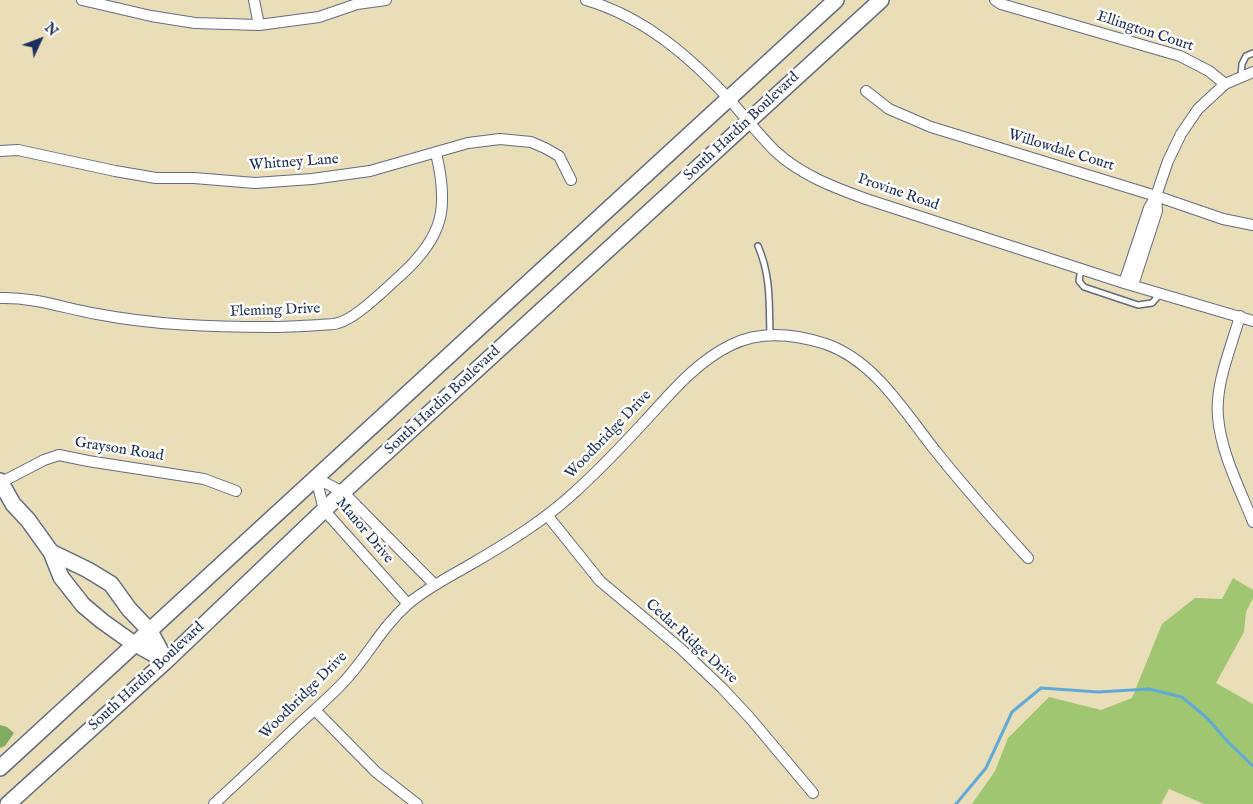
<!DOCTYPE html>
<html>
<head>
<meta charset="utf-8">
<style>
	body { margin:0 }
	#map { position:relative; width:1253px; height:804px; overflow:hidden; background:#eadeb9; font-family:"IM FELL English",serif }
	canvas { display:block }
	.north { position:absolute; left:15px; top:15px; width:50px; height:50px; -webkit-text-stroke:4px #fdfcf7; paint-order:stroke; rotate:47deg; font-size:14px; font-weight:700; line-height:20px; text-align:center; color:#1b2f5e }
	.north::after { content:''; display:block; margin:auto; width:18px; height:22px; background:#1b2f5e; clip-path:polygon(50% 0,100% 100%,50% 72%,0 100%) }
</style>
</head>
<body>
<div id="map">
<canvas width="1253" height="804"></canvas>
<div class="north">N</div>
</div>
<script>
const c = document.querySelector('canvas').getContext('2d');
c.lineJoin = 'round';
function fill(path, color) {
  c.fillStyle = color;
  c.fill(path, 'evenodd');
}
function stroke(path, color, width, dash) {
  c.strokeStyle = color;
  c.lineWidth = width;
  c.lineCap = dash ? 'butt' : 'round';
  c.setLineDash(dash || []);
  c.stroke(path);
}
function write(font, color, halo, rows, align = 'center') {
  c.font = font + ' "IM FELL English",serif';
  c.lineWidth = 5;
  c.setLineDash([]);
  c.textBaseline = 'middle';
  c.strokeStyle = halo;
  c.fillStyle = color;
  for (const [text, x, y, turn = 0] of rows) {
    c.save();
    c.translate(x, y);
    c.rotate((+turn || 0) * Math.PI / 180);
    c.textAlign = isNaN(turn) ? turn : align;
    if (halo) c.strokeText(text, 0, 0);
    c.fillText(text, 0, 0);
    c.restore();
  }
}
fill(new Path2D(`
	M 1233,578 L 1253,590 L 1253,598 L 1246,612 L 1244,632 L 1216,683 L 1253,704 L 1253,804 L 1204,804 L 1169,789 L 1161,804 L 972,804 L 995,771 L 1008,738 L 1049,697 L 1101,710 L 1132,698 L 1162,624 L 1195,598 L 1222,599 Z`), '#a0c671');
fill(new Path2D(`
	M 0,725 L 7,727 L 14,733 L 5,746 L 0,748 Z`), '#80ab63');
stroke(new Path2D(`
	M 956,804 L 986,768 L 1012,712 L 1041,688 L 1098,692 L 1149,689 L 1182,697 L 1207,718 L 1228,742 L 1253,766`), '#61aad8', 3);
const lane = new Path2D(`
	M 1241,77 L 1242,64 L 1246,56 L 1253,53
	M 758,246 C 771,276 769,303 770,335
	M 1081,269 L 1079,281 L 1084,287 L 1138,305 L 1152,303 L 1160,294`);
const street = new Path2D(`
	M 82,0 L 151,16 L 195,23 L 259,25 L 319,17 L 357,4 L 386,0
	M 254,0 L 259,25
	M 586,0 C 644,17 689,56 729,99 C 744,116 759,135 775,151 C 801,175 833,187 866,199 L 1124,283 L 1253,321
	M 995,0 L 1001,4 L 1180,56 L 1209,71 L 1225,84
	M 866,91 L 889,109 L 931,127 L 1156,196 L 1223,219 L 1253,225
	M 0,151 L 18,150 L 115,171 L 156,178 L 194,178 L 255,183 L 312,179 L 370,171 L 468,143 L 500,139 L 531,142 L 545,148 L 559,156 L 571,180
	M 1124,283 L 1149,208 L 1156,196 L 1168,161 L 1181,134 L 1198,109 L 1225,84 L 1253,72
	M 1133,285 L 1157,211 L 1156,197
	M 0,298 C 35,297 63,308 97,314 C 154,325 212,327 270,327 C 287,327 303,326 319,325 C 325,324 333,325 338,323 C 357,318 386,288 401,275 C 444,236 449,207 436,153
	M 1240,316 C 1231,348 1215,384 1218,417 C 1221,453 1240,489 1253,522
	M 316,478 L 343,492 L 434,584
	M 316,478 L 324,510 L 408,604
	M 0,483 L 44,460 L 59,455 L 88,461 L 204,479 L 236,491
	M 547,515 L 600,581 L 680,648 L 722,688 L 750,718 L 813,793
	M 315,710 L 376,772 L 417,804
	M 214,804 C 242,778 270,752 298,725 C 315,709 334,694 349,676 C 370,652 383,626 408,604 C 428,587 451,576 473,563 C 509,542 545,520 576,491 C 600,469 623,445 645,421 C 671,393 696,362 731,345 C 761,330 795,334 826,344 C 877,362 906,415 938,454 C 967,490 997,524 1028,558`);
const secondary = new Path2D(`
	M 0,481 L 13,504 L 28,520 L 51,552 L 61,577 L 83,605 L 102,621 L 130,641 L 166,661
	M 51,552 L 88,570 L 111,584 L 129,609 L 150,631 L 166,661
	M 0,768 L 836,0
	M 8,804 L 166,661 L 343,492 L 881,0`);
stroke(lane, '#636c7e', 8);
stroke(street, '#636c7e', 12);
stroke(secondary, '#636c7e', 18);
stroke(lane, '#fff', 5);
stroke(street, '#fff', 10);
stroke(secondary, '#fff', 15);
write('15px', '#1b2f5e', '#fdfcf7', [
	["Ellington Court",1145,32,18],
	["South Hardin Boulevard",742,127,-43],
	["Willowdale Court",1061,151,17],
	["Whitney Lane",294,163,-4],
	["Provine Road",898,193,19],
	["Fleming Drive",275,311,-2],
	["South Hardin Boulevard",443,401,-43],
	["Woodbridge Drive",609,435,-46],
	["Grayson Road",119,450,9],
	["Manor Drive",364,531,50],
	["Cedar Ridge Drive",691,642,42],
	["South Hardin Boulevard",147,677,-43],
	["Woodbridge Drive",304,696,-45]
]);
</script>
</body>
</html>
